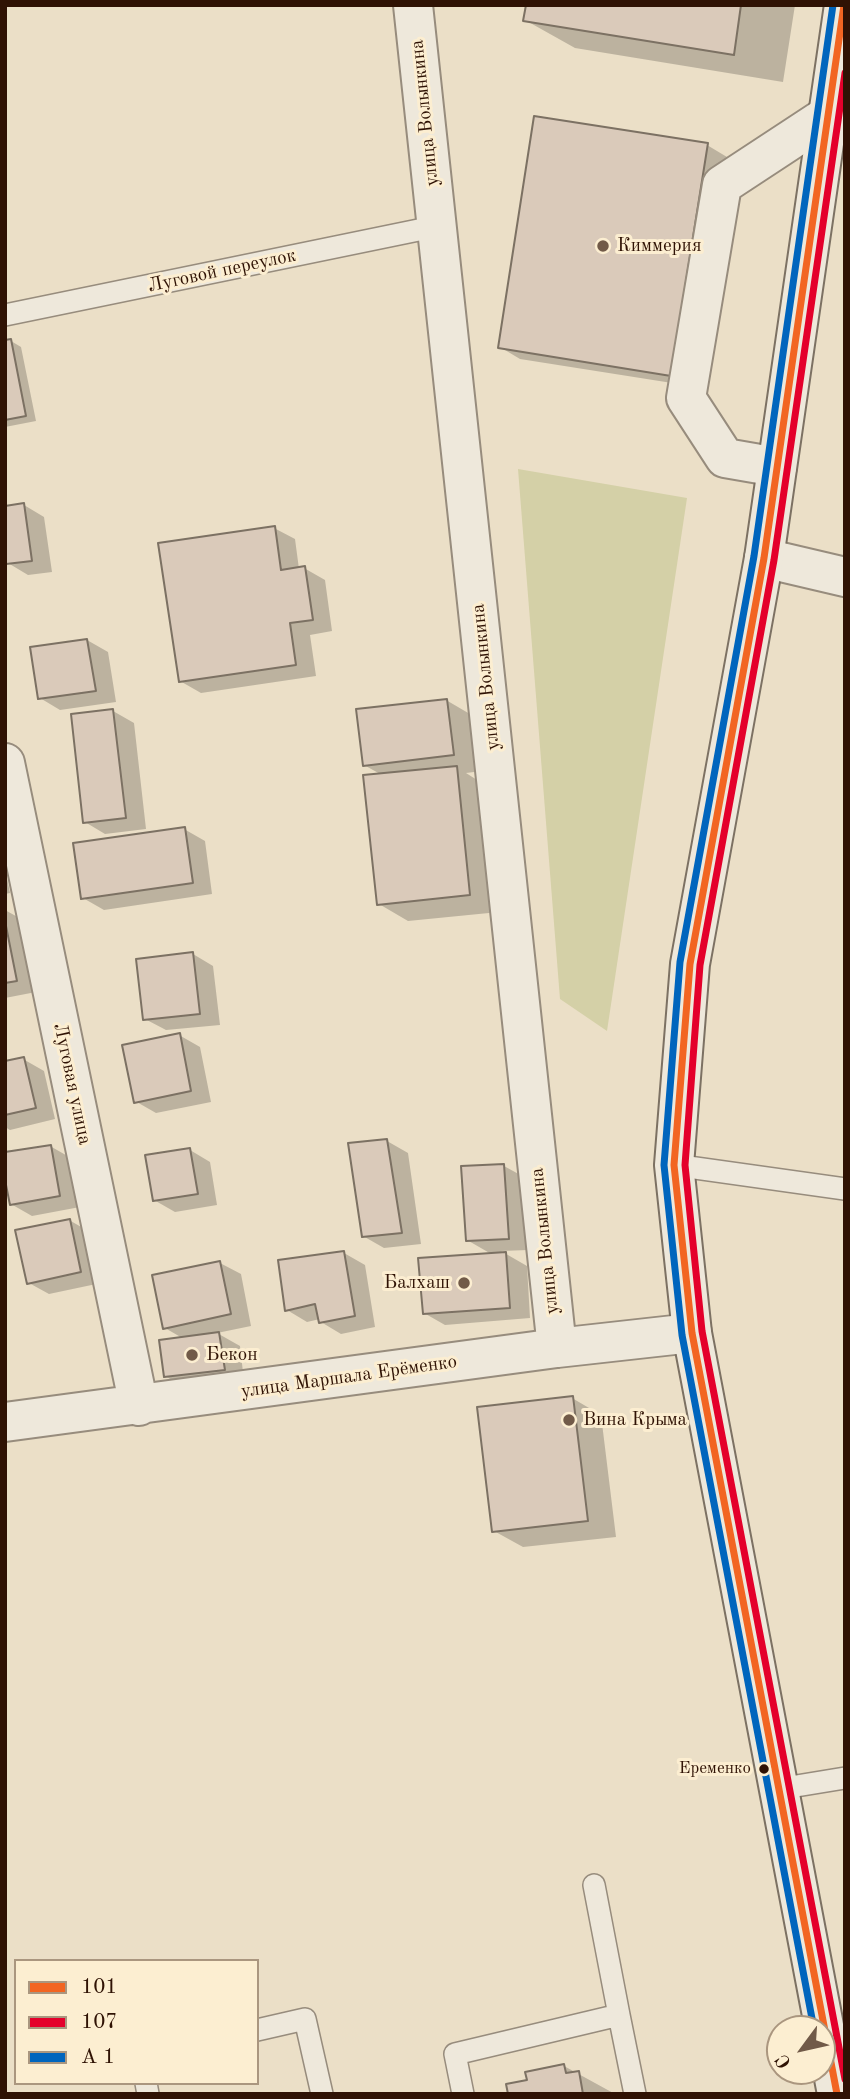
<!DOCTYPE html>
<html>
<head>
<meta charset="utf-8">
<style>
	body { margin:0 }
	#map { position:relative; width:850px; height:2099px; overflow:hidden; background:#ebdfc7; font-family:"Old Standard TT",serif }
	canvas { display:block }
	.frame { position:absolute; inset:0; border:7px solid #2f1204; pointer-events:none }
	.legend { position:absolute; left:14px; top:1959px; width:245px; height:126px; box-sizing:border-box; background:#fceed1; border:2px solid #aa967f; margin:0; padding:9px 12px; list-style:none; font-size:21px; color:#2f1204 }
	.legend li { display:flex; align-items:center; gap:14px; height:35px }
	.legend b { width:35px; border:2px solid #aa967f }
	.north { position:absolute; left:766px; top:2015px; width:70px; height:70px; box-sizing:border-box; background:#fceed1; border:2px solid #aa967f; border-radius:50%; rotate:237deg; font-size:19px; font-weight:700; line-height:28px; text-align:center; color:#2f1204 }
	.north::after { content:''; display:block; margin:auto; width:24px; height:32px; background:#715a48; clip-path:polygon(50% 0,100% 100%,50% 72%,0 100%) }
</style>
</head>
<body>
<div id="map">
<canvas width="850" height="2099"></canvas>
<div class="frame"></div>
<ul class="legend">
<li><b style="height:9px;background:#f26522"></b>101</li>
<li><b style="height:9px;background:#e4002b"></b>107</li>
<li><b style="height:9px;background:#0065bd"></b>A 1</li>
</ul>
<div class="north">С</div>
</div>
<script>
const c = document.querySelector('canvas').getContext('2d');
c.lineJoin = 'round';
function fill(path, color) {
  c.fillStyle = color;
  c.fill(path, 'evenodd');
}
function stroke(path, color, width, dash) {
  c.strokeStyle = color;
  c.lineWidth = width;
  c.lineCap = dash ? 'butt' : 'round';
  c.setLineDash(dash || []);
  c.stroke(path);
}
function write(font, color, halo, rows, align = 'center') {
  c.font = font + ' "Old Standard TT",serif';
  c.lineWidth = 6;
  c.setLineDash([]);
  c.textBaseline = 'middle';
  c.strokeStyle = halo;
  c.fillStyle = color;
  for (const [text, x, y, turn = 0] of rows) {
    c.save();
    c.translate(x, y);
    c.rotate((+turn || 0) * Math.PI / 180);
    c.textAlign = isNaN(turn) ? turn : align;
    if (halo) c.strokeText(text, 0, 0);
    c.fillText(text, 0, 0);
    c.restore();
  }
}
fill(new Path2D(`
	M 518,469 L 687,498 L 607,1031 L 560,999 Z`), '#d4d0a7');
fill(new Path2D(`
	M 527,5 L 795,5 L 783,82 L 575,48 L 525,20 Z
	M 707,145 L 727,157 L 691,386 L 520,359 L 500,347 Z
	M 11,341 L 21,347 L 36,421 L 5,427 L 5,342 Z
	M 24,505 L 44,517 L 52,572 L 28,575 L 8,563 L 5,508 Z
	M 274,528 L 295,539 L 299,569 L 304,568 L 325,580 L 332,631 L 310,635 L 316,676 L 201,693 L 180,681 Z
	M 87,640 L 108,652 L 116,702 L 60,710 L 40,698 Z
	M 446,700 L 475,717 L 482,771 L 466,773 L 485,785 L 499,912 L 408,921 L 379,904 L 382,775 L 364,765 Z
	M 113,711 L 134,723 L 146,829 L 105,834 L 85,822 Z
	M 184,829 L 205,841 L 212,894 L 104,910 L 83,898 Z
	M 5,869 L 10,893 L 5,894 Z
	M 5,910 L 23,920 L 36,992 L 5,998 Z
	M 193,954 L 213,966 L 220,1025 L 166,1030 L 145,1019 Z
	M 179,1035 L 200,1047 L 211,1102 L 156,1113 L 135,1101 Z
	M 23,1059 L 44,1071 L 55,1119 L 10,1130 L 5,1127 L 5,1063 Z
	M 387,1141 L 408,1153 L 421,1244 L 384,1248 L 363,1236 Z
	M 50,1146 L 71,1158 L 80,1207 L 32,1216 L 11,1204 Z
	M 190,1150 L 210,1162 L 217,1205 L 175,1212 L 154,1200 Z
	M 504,1166 L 524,1177 L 528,1250 L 501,1251 L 527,1266 L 530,1318 L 445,1325 L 424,1313 L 493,1255 L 467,1240 Z
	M 69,1220 L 90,1232 L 101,1283 L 49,1294 L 29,1283 Z
	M 344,1253 L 365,1265 L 375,1327 L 341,1334 L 321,1322 L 320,1319 L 307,1322 L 287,1310 Z
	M 220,1263 L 241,1274 L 251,1326 L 217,1333 L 240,1346 L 244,1381 L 186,1388 L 165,1376 L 184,1339 L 165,1328 Z
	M 572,1398 L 601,1415 L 616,1537 L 523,1547 L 494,1531 Z
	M 564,2066 L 615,2094 L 510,2094 L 529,2082 Z`), '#0003');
const building = new Path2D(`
	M 526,5 L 741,5 L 734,55 L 523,21 Z
	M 534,116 L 708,143 L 671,376 L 498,348 Z
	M 11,339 L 26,416 L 5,420 L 5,340 Z
	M 24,503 L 32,561 L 6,564 L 5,506 Z
	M 275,526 L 281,570 L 305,566 L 313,620 L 290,623 L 296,665 L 179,682 L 158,543 Z
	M 87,639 L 96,691 L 38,699 L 30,647 Z
	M 447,699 L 454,755 L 363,766 L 356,709 Z
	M 113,709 L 126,818 L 83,823 L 71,714 Z
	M 457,766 L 470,895 L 377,905 L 363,775 Z
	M 185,827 L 193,883 L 81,899 L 73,843 Z
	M 5,921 L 17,981 L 5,983 Z
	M 193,952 L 200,1014 L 143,1020 L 136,959 Z
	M 180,1033 L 191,1091 L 134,1103 L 122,1045 Z
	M 24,1057 L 36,1108 L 5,1115 L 5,1061 Z
	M 387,1139 L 402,1233 L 362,1237 L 348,1143 Z
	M 51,1145 L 60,1196 L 10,1205 L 5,1180 L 5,1152 Z
	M 190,1148 L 198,1194 L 153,1201 L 145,1155 Z
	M 504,1164 L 509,1239 L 466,1241 L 461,1166 Z
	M 70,1219 L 81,1272 L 27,1284 L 15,1230 Z
	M 344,1251 L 355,1316 L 319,1323 L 315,1304 L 285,1311 L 278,1260 Z
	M 506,1252 L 510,1308 L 423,1314 L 418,1258 Z
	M 220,1261 L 231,1314 L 163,1329 L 152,1275 Z
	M 219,1332 L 225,1370 L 164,1377 L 159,1340 Z
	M 573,1396 L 588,1521 L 492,1532 L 477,1407 Z
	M 564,2064 L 566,2073 L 579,2071 L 583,2094 L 508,2094 L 506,2084 L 527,2080 L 525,2072 Z`);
fill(building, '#dacaba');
stroke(building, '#7c7163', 2);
const service = new Path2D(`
	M 5,315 L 438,226
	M 674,1165 L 845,1189
	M 778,1789 L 845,1778
	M 594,1885 L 619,2015
	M 257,2030 L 305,2019 L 322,2094
	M 146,2083 L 148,2094
	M 463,2094 L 455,2054 L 619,2015 L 635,2094`);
const minor = new Path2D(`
	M 413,5 L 557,1348
	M 777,467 L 725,458 L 686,398 L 722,185 L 827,116
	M 764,558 L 845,577
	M 5,763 L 139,1406
	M 5,1422 L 557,1348 L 692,1333`);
const secondary = new Path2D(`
	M 837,2094 L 692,1333 L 674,1165 L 690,964 L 764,558 L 844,5`);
stroke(service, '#978c7d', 24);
stroke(minor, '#978c7d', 42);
stroke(secondary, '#7c7163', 42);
stroke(service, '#eee8db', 21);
stroke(minor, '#eee8db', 38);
stroke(secondary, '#eee8db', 38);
stroke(new Path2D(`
	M 837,2094 L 692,1333 L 674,1165 L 690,964 L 764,558 L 844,5`), '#f26522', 7);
stroke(new Path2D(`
	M 845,73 L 774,560 L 700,965 L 685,1165 L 702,1331 L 845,2079`), '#e4002b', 7);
stroke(new Path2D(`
	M 814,2029 L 682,1335 L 664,1165 L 680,962 L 754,556 L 833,5`), '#0065bd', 7);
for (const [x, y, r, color] of [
	[603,246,7,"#715a48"],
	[464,1283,7,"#715a48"],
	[192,1355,7,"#715a48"],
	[569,1420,7,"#715a48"],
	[764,1769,6,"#2f1204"]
]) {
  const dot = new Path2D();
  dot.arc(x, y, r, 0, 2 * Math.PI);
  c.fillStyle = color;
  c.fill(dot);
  stroke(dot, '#fceed1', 2.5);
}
write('17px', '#2f1204', '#fceed1', [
	["Еременко",751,1769]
], 'right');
write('19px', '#2f1204', '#fceed1', [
	["улица Волынкина",425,113,-96],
	["Луговой переулок",222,271,-12],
	["улица Волынкина",486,677,-96],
	["Луговая улица",72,1084,78],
	["улица Волынкина",545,1241,-96],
	["улица Маршала Ерёменко",349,1377,-8]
]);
write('19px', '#2f1204', '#fceed1', [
	["Киммерия",617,246],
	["Балхаш",450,1283,"right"],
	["Бекон",206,1355],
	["Вина Крыма",583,1420]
], 'left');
</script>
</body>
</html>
